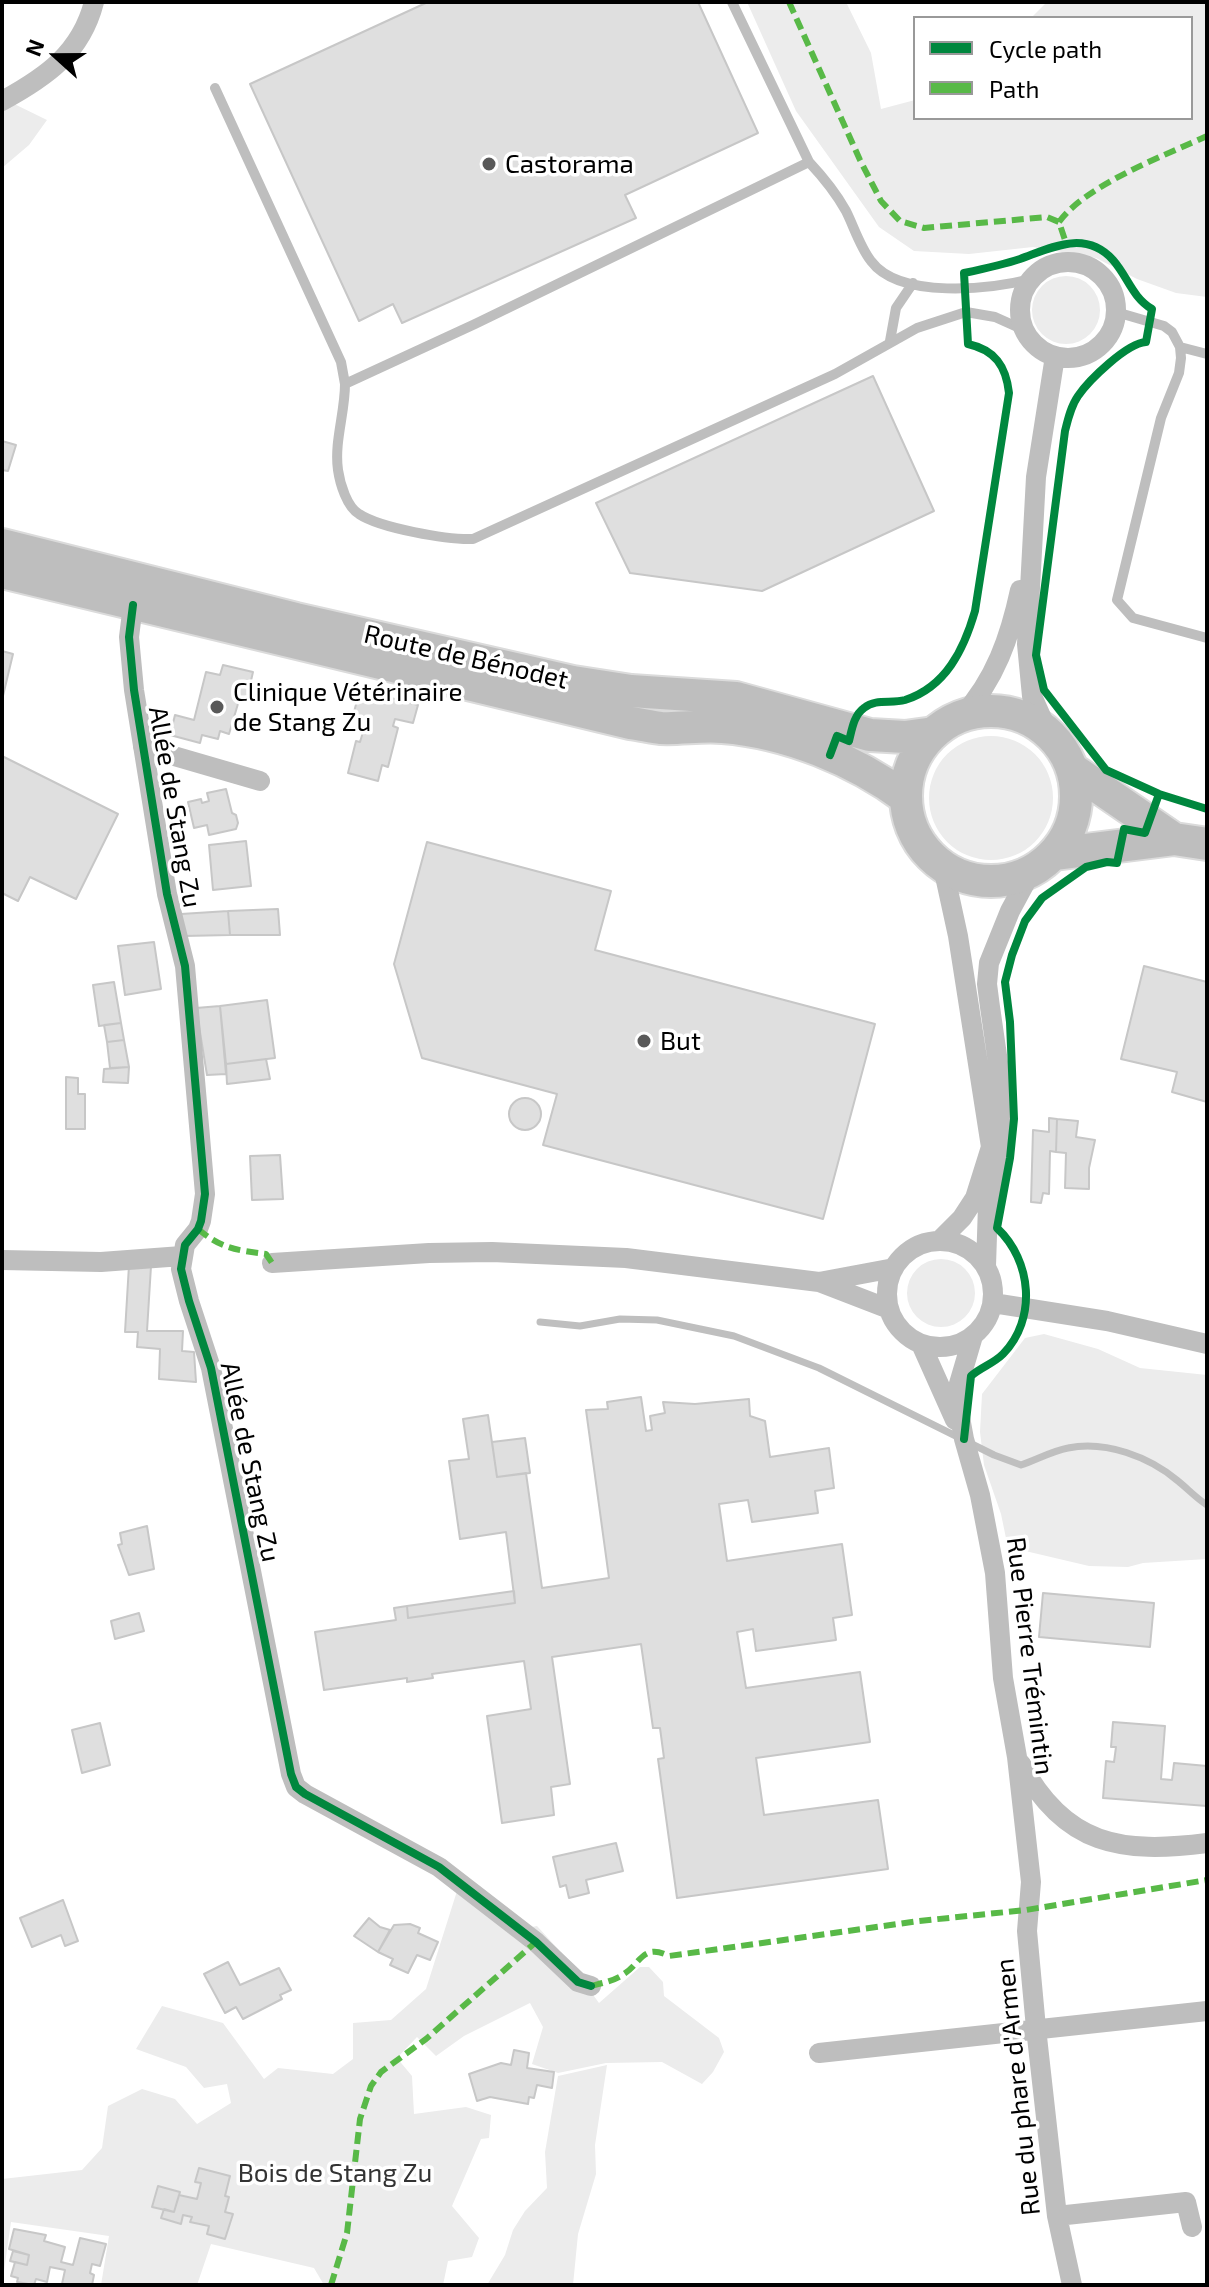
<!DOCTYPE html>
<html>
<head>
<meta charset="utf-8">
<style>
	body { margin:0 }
	#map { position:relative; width:1209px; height:2287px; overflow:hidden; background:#fff; font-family:"Exo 2",sans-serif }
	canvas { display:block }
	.frame { position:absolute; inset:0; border:4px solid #000; pointer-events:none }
	.legend { position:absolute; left:913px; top:16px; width:280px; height:104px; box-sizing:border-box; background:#fff; border:2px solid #999; margin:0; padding:10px 14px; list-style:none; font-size:24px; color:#000 }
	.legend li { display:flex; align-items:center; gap:16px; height:40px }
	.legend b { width:40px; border:2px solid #999 }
	.north { position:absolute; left:16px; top:16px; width:80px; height:80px; -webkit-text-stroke:6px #fff; paint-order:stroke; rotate:291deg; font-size:22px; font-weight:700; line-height:32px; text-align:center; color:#000 }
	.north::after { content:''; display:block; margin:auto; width:28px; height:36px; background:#000; clip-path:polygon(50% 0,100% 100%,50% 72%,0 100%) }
</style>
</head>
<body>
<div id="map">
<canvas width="1209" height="2287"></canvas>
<div class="frame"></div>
<ul class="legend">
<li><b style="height:10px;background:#00873e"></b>Cycle path</li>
<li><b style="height:10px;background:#58b947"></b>Path</li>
</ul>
<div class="north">N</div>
</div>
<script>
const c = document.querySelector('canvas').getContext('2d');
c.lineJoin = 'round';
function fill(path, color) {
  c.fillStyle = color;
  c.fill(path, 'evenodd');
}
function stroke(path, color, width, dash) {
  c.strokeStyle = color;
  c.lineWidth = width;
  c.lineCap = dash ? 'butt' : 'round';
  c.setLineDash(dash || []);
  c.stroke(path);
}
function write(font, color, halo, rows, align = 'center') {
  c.font = font + ' "Exo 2",sans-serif';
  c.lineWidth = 7;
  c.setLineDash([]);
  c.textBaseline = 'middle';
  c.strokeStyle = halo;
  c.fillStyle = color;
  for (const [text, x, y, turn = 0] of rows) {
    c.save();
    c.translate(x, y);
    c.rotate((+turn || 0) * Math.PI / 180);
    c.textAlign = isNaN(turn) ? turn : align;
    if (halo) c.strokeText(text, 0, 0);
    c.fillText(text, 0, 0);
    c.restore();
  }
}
fill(new Path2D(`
	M 747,2 L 846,2 L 871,53 L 881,109 L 915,100 L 915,118 L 1191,118 L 1191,18 L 1031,18 L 1047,2 L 1207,2 L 1207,297 L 1176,293 L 1137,279 L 1096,258 L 1033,247 L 969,254 L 914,251 L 879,227 L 796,111 Z
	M 2,98 L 47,120 L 29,145 L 2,168 Z
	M1032 310a34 34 0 1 1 68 0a34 34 0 1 1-68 0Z
	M929 798a62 62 0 1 1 124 0a62 62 0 1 1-124 0Z
	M907 1293a34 34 0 1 1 68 0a34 34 0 1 1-68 0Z
	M 1044,1334 L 1098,1349 L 1140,1368 L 1207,1375 L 1207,1559 L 1143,1563 L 1128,1567 L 1089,1566 L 1021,1550 L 1007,1543 L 1001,1514 L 984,1465 L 980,1432 L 982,1394 L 1025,1338 Z
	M 457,1891 L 507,1932 L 537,1926 L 568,1960 L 599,2003 L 640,1967 L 649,1967 L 663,1982 L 664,1996 L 719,2038 L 724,2052 L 713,2072 L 702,2084 L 662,2062 L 606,2063 L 558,2073 L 532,2064 L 543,2027 L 530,2003 L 464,2036 L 436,2056 L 417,2037 L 397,2058 L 412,2076 L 414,2114 L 466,2107 L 491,2115 L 489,2138 L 481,2139 L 452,2206 L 479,2238 L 472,2257 L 448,2261 L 443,2285 L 324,2285 L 314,2268 L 211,2244 L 197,2285 L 101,2285 L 109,2236 L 11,2222 L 2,2285 L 2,2179 L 82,2170 L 102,2148 L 108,2106 L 142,2089 L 175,2099 L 197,2124 L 231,2103 L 227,2084 L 204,2088 L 186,2067 L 136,2049 L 162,2006 L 223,2023 L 264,2079 L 278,2068 L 333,2074 L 353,2059 L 353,2023 L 391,2020 L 426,1989 Z
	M 607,2065 L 595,2145 L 596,2174 L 578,2234 L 573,2285 L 487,2285 L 505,2255 L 513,2230 L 525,2211 L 547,2188 L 545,2152 L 558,2076 Z`), '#ececec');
stroke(new Path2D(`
	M 540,1322 L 580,1326 L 620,1319 L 657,1320 L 734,1336 L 819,1368 L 994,1455 L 1021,1465 C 1036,1460 1052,1451 1068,1448 C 1105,1440 1150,1457 1178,1481 C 1188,1489 1196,1498 1207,1505`), '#bfbfbf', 7);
const building = new Path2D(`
	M 428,2 L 698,2 L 758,133 L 625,195 L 636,218 L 402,323 L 393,304 L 359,321 L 250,84 Z
	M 873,376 L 934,511 L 762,591 L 630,573 L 596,503 Z
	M 2,441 L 16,445 L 8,471 L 2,470 Z
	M 2,651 L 13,654 L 2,700 Z
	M 223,665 L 253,672 L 247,698 L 240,697 L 229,734 L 220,731 L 218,739 L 202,735 L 200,743 L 170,735 L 175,715 L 194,720 L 206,672 L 220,675 Z
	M 360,690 L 418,705 L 413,723 L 395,719 L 393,726 L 398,728 L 388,767 L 382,765 L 378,781 L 348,773 L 356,741 L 360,742 L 366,722 L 352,719 Z
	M 2,756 L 118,814 L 76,899 L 30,877 L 18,901 L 2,893 Z
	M 226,789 L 232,813 L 236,815 L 238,823 L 236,829 L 209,835 L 207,825 L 194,828 L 188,802 L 201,799 L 202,803 L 209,801 L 207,793 Z
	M 246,841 L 251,886 L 213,890 L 209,845 Z
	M 427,842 L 611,891 L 595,950 L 875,1024 L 823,1219 L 543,1145 L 557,1094 L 422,1058 L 394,964 Z
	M 278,909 L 280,935 L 230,935 L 228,911 Z
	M 228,911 L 230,935 L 184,936 L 181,914 Z
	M 154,942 L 161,989 L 125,995 L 118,946 Z
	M 1144,966 L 1207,982 L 1207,1102 L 1172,1092 L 1177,1072 L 1121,1059 Z
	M 114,982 L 121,1023 L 99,1026 L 93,985 Z
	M 267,1000 L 275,1058 L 226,1064 L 220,1006 Z
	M 220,1006 L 226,1074 L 207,1075 L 196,1008 Z
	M 121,1023 L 124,1040 L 107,1042 L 104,1025 Z
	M 124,1040 L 129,1067 L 110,1068 L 107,1042 Z
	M 266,1059 L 270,1079 L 227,1084 L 226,1064 Z
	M 129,1067 L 128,1083 L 103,1082 L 104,1069 Z
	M 66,1077 L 78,1078 L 78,1094 L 85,1094 L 85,1129 L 66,1129 Z
	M509 1114a16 16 0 1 1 32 0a16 16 0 1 1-32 0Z
	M 1049,1118 L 1057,1119 L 1056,1152 L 1050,1151 L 1049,1194 L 1043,1193 L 1041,1203 L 1031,1202 L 1033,1130 L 1049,1132 Z
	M 1057,1119 L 1078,1121 L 1076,1137 L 1095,1140 L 1089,1168 L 1089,1189 L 1065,1188 L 1066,1153 L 1056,1152 Z
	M 280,1155 L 283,1199 L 252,1200 L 250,1156 Z
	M 129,1265 L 151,1266 L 147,1331 L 183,1331 L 182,1351 L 194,1352 L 196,1382 L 159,1379 L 160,1349 L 137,1347 L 138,1332 L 125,1332 Z
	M 641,1397 L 646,1431 L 652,1430 L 650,1416 L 665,1413 L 663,1402 L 695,1404 L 749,1399 L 750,1416 L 765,1421 L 770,1457 L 829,1448 L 834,1488 L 815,1491 L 818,1513 L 752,1522 L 748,1500 L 719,1504 L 727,1561 L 842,1544 L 852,1615 L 833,1618 L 836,1640 L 756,1651 L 753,1629 L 737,1632 L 746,1688 L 860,1672 L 870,1742 L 756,1758 L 764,1815 L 878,1800 L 888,1869 L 677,1898 L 658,1759 L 664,1758 L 660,1728 L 653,1728 L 641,1644 L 552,1657 L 570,1784 L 551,1787 L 554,1815 L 502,1823 L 487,1716 L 531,1709 L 524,1661 L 432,1674 L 433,1678 L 407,1682 L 407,1678 L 324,1690 L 315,1632 L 396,1620 L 394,1608 L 407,1606 L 408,1618 L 515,1603 L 506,1532 L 460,1539 L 449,1461 L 469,1459 L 463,1419 L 488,1415 L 497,1477 L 526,1473 L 542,1588 L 609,1578 L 586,1410 L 608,1409 L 607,1402 Z
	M 525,1438 L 530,1473 L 497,1477 L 492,1442 Z
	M 147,1526 L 154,1569 L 129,1575 L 118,1545 L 122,1544 L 120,1533 Z
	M 514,1591 L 515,1603 L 408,1618 L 407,1606 Z
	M 1043,1593 L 1154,1603 L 1150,1647 L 1039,1637 Z
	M 139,1613 L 144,1631 L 115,1639 L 111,1621 Z
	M 1113,1722 L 1165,1726 L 1161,1779 L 1172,1780 L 1174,1763 L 1207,1766 L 1207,1806 L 1103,1798 L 1106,1761 L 1114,1762 L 1116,1747 L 1111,1747 Z
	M 100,1723 L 110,1765 L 82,1773 L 72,1730 Z
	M 616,1843 L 623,1871 L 586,1880 L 589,1893 L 569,1898 L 566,1885 L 560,1887 L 553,1857 Z
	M 63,1900 L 78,1941 L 65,1946 L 61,1935 L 32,1947 L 20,1918 Z
	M 369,1918 L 380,1927 L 390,1930 L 378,1952 L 354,1936 Z
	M 410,1924 L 420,1928 L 418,1933 L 438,1942 L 430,1960 L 417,1955 L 408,1973 L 390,1965 L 393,1959 L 378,1952 L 394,1925 Z
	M 228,1962 L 240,1985 L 279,1968 L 291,1990 L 280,1995 L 282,1999 L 243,2019 L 236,2007 L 225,2013 L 204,1974 Z
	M 514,2050 L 529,2053 L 527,2068 L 554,2072 L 552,2088 L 537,2085 L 534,2098 L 529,2097 L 528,2104 L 490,2097 L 477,2101 L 469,2074 L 501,2063 L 511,2065 Z
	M 199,2168 L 230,2176 L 225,2196 L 229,2197 L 225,2212 L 233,2214 L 225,2239 L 207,2234 L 209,2226 L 190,2222 L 192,2217 L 183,2215 L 181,2224 L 161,2218 L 164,2209 L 174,2212 L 179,2195 L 197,2199 L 201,2183 L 195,2182 Z
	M 158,2186 L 180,2192 L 174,2212 L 152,2207 Z
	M 14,2229 L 46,2235 L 44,2241 L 65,2247 L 61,2262 L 73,2265 L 80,2238 L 106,2244 L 100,2266 L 92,2264 L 90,2273 L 94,2275 L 92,2285 L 62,2284 L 65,2270 L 50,2267 L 47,2282 L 36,2279 L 34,2285 L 17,2282 L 18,2278 L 11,2276 L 15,2262 L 27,2265 L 29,2255 L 9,2249 Z
	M 13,2251 L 29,2255 L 27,2265 L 10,2261 Z`);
fill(building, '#dfdfdf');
stroke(building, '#c7c7c7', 2);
const primary = new Path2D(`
	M 2,545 L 296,619 L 573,682 L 631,691 L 736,698 L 870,735 L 905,737 L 934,733
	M 2,572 L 630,723 C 640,724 651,727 661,728 C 681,729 702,725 723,727 C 787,732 855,760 906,798
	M906 796a85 85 0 1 1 170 0a85 85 0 1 1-170 0Z
	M 1072,769 L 1174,839
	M 1054,854 L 1174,839 L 1207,844`);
stroke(primary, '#dbdbdb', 36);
stroke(new Path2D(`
	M 732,2 L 809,162
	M 215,88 L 341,362 L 345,384
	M 1116,312 L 1164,326 L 1172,332 L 1180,347 L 1181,358 L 1179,373 L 1161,418 L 1117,600 L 1133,618 L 1207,638
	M 1024,330 L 995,317 L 966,312 L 917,328 L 835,374 L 473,539 C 447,540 380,528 359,514 C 347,507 340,484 338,470 C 334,442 345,413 345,384 L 475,324 L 809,162 C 824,178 836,193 846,211 C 854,227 860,247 871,261 C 900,300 991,289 1031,279
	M 890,341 L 896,308 L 913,283
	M 1180,347 L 1207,354`), '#bebebe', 10);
stroke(new Path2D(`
	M 2,101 C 46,77 81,53 94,2
	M1020 310a48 48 0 1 1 96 0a48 48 0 1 1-96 0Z
	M 133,605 L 129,637 L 134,690 L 167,894 L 185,966 L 205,1194 L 201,1221 L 198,1229 L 185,1245 L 181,1269 L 189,1301 L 211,1368 L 291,1774 L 296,1787 L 305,1794 L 439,1867 L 536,1942 L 578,1982 L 591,1986
	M 962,716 C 995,680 1010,637 1020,590
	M 1048,732 L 1032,696 L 1027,644 L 1036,477 L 1055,356
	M 143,747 L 260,781
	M 940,1240 L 962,1218 L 975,1198 L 991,1147 L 958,936 L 943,867
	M887 1294a53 53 0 1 1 106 0a53 53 0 1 1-106 0Z
	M 2,1260 L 101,1262 L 182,1256
	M 272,1263 L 429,1253 L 492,1252 L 626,1258 L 819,1282 L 889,1309
	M 986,1266 L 988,1205 L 1001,1160 L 1005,1111 L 990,1007 L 987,984 L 989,963 L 1010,911 L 1031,872
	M 819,1282 L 894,1268
	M 993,1303 L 1107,1321 L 1207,1344
	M 973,1336 L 958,1387 L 957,1401 L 964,1439 L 980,1495 L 995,1573 L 1003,1678 L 1017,1757 L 1031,1882 L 1027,1931 L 1036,2028 L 1057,2216 L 1072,2285
	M 921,1344 L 955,1420
	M 1021,1764 C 1065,1846 1122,1854 1207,1843
	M 819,2053 L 1207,2011
	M 1057,2216 L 1186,2202 L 1192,2227`), '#bebebe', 20);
stroke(primary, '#bebebe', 32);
stroke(new Path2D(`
	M 789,2 L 860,160 L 881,201 L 900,221 L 924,228 L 1047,217 L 1059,222 L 1066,243
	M 1059,222 C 1087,184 1164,156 1207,136
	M 198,1229 C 222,1249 236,1250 266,1254 L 272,1263
	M 591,1986 C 602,1983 614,1981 624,1974 C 641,1963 643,1943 669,1956 L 919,1921 L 1026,1910 L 1207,1880
	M 331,2285 L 347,2233 L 360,2119 L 371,2086 L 381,2072 L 426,2039 L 536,1942`), '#58b947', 6, [12, 6]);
stroke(new Path2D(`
	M 133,605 L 129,637 L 134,690 L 167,894 L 185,966 L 205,1194 L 201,1221 L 198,1229 L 185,1245 L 181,1269 L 189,1301 L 211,1368 L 291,1774 L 296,1787 L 305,1794 L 439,1867 L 536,1942 L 578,1982 L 591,1986
	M 830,755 L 837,736 L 849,741 C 852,729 854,715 864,708 C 876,698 891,704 905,700 C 946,687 964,649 975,611 L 1009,393 C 1006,366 995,350 968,344 L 964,273 C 983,269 1002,265 1020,259 C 1051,248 1085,229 1113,260 C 1128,277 1132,297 1152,309 L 1146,342 C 1127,343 1089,380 1078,396 C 1071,406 1068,419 1065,431 L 1036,655 L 1044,690 L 1106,770 L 1159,794 L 1207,809
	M 964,1439 L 971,1376 C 981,1367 993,1364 1003,1354 C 1037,1319 1032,1261 997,1228 L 1010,1158 L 1014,1119 L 1010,1022 L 1005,982 L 1012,955 L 1025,921 L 1042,898 L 1086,867 L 1107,862 L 1117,863 L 1124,829 L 1145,833 L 1159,794`), '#00873e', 8);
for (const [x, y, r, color] of [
	[489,164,8,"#595959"],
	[217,707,8,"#595959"],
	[644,1041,8,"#595959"]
]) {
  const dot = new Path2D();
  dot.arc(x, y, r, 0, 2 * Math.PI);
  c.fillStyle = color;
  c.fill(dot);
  stroke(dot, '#fff', 3);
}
write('26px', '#000', '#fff', [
	["Castorama",505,164],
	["Clinique Vétérinaire",233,692],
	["de Stang Zu",233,722],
	["But",660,1041]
], 'left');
write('26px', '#000', '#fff', [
	["Route de Bénodet",466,657,13],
	["Allée de Stang Zu",175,807,80],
	["Allée de Stang Zu",250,1462,78],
	["Rue Pierre Trémintin",1030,1656,83],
	["Rue du phare d'Armen",1018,2087,-96]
]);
write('26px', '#333', '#fff', [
	["Bois de Stang Zu",335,2173]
]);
</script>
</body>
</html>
